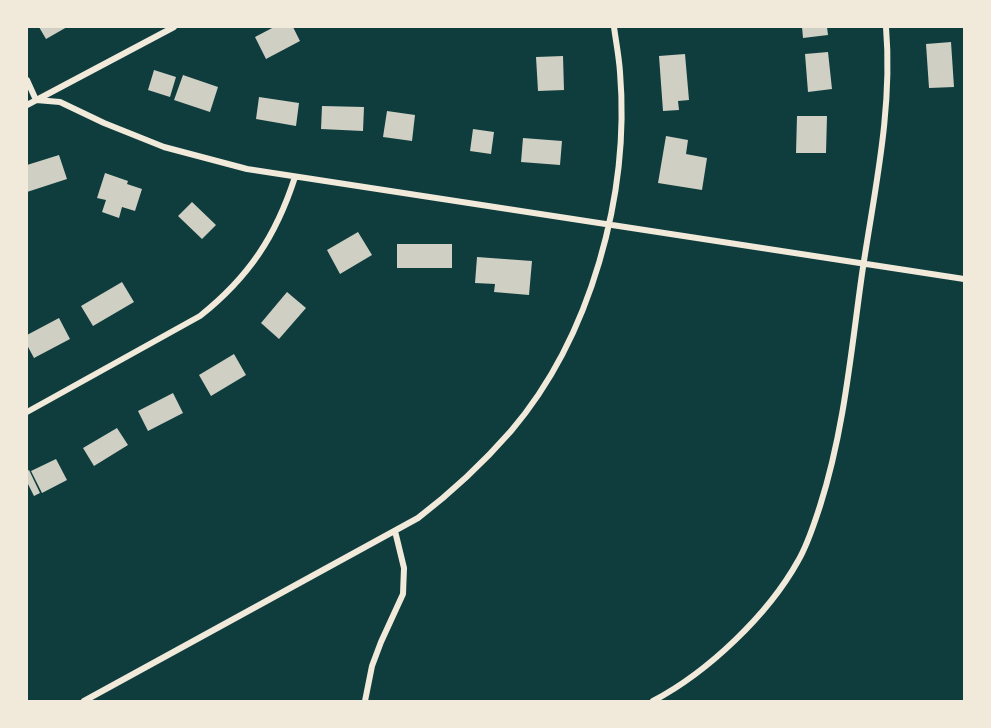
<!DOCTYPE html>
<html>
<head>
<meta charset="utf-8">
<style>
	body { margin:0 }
	#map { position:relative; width:991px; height:728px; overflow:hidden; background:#0f3d3e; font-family:Georgia,serif }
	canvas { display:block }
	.frame { position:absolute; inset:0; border:28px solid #f1e9da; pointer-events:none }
</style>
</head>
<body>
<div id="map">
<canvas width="991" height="728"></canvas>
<div class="frame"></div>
</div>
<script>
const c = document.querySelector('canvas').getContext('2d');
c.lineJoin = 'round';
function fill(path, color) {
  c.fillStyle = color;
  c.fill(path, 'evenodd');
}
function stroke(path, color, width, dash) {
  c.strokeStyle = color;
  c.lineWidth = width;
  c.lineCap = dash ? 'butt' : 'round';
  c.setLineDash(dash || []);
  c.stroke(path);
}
fill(new Path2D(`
	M 39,27 L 67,27 L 46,39 Z
	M 274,27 L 293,27 L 300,41 L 266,59 L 255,37 Z
	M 802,27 L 827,27 L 828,35 L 803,38 Z
	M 951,42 L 954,87 L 929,88 L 926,44 Z
	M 828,52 L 832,89 L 808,92 L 805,54 Z
	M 685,54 L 689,100 L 678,101 L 679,110 L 663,111 L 659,56 Z
	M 563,56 L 564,90 L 538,91 L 536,57 Z
	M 154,70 L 176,77 L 170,97 L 148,90 Z
	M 183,75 L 218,87 L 210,112 L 174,100 Z
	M 259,97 L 299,103 L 296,126 L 256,119 Z
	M 322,106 L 364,107 L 363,131 L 321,129 Z
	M 387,111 L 415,115 L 412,141 L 383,137 Z
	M 797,116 L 827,116 L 826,153 L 796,153 Z
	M 473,129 L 494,132 L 491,154 L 470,151 Z
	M 666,136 L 688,140 L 686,154 L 707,158 L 702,190 L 658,183 Z
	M 523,138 L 562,141 L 560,165 L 521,162 Z
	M 59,155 L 67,179 L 27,192 L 27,165 Z
	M 105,173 L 128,181 L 127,184 L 142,189 L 135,211 L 122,207 L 119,218 L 102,212 L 106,200 L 97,198 Z
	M 192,202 L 216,225 L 202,239 L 178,216 Z
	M 358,232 L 372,255 L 340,274 L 327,250 Z
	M 397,244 L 452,244 L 452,268 L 397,268 Z
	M 477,257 L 532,261 L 529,295 L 494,292 L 495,284 L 475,283 Z
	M 122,282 L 134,302 L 93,326 L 81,306 Z
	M 287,292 L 306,308 L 279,339 L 261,323 Z
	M 59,318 L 70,339 L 34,358 L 27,345 L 27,335 Z
	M 234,354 L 246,375 L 211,396 L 199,375 Z
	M 173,393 L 183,413 L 148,431 L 138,411 Z
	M 117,428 L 128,445 L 94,466 L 83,448 Z
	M 56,459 L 67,480 L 42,493 L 31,471 Z
	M 29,470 L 40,493 L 34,496 L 27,482 L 27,471 Z`), '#cfcfc3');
stroke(new Path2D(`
	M 27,80 L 36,100 L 60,102 L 104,123 L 164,147 L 247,169 L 964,279
	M 27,105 L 174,27
	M 27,412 L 200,316 C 249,277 276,236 295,177
	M 84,701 L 418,518 C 452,492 483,463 511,431 C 591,337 630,194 620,72 C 619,57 616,42 614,27
	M 365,701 L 372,666 L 381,642 L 403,594 L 404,568 L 395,531
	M 653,701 C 708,672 768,615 798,561 C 808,544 814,524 820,506 C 844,431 851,352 862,274 C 874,192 893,111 886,27`), '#f1e9da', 6);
</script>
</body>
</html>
